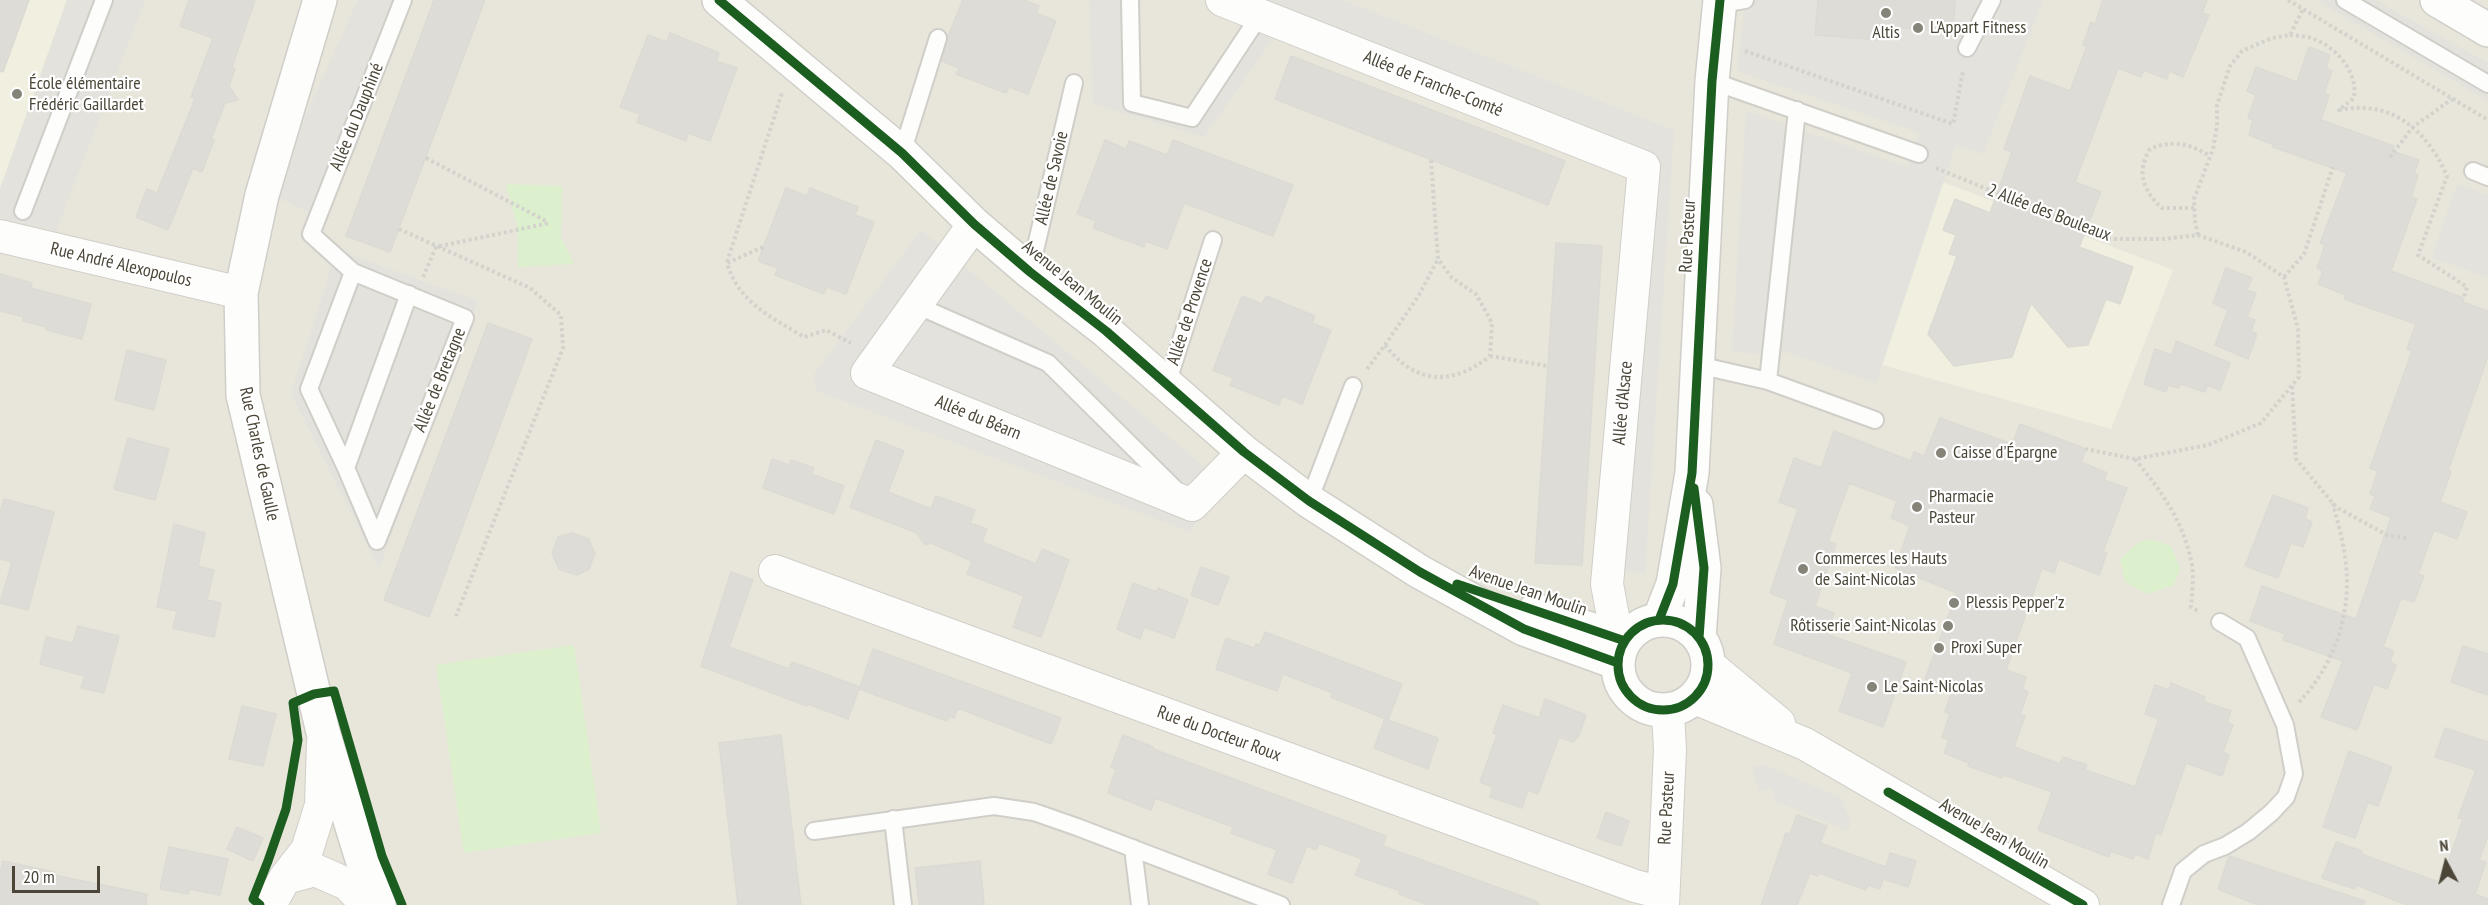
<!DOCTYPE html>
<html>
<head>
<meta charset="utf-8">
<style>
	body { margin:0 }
	#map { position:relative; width:2488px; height:905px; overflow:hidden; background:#f3f3ee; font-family:"PT Sans Narrow",sans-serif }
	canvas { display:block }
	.north { position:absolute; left:2416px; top:833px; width:60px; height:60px; -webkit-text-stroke:4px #fff; paint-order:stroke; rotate:353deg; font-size:16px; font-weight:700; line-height:24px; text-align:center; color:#4c4638 }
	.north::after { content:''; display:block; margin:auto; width:21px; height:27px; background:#4c4638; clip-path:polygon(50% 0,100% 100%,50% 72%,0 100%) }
	.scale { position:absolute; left:12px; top:866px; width:88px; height:27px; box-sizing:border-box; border:3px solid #4c4638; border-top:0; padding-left:8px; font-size:18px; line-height:21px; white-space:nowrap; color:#4c4638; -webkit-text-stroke:4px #fff; paint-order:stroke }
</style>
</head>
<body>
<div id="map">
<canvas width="2488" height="905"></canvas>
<div class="north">N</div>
<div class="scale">20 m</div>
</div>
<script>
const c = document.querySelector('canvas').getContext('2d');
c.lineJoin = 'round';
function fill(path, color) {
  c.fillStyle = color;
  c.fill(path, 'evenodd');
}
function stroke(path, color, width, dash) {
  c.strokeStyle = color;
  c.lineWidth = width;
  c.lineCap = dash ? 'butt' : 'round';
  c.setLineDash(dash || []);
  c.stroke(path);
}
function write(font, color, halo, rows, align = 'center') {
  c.font = font + ' "PT Sans Narrow",sans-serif';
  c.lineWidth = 4.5;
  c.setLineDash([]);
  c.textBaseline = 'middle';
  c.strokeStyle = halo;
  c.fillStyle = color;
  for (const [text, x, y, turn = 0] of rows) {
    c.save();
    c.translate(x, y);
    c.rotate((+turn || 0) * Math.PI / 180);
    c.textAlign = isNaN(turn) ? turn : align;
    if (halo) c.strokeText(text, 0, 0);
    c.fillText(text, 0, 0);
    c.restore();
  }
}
fill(new Path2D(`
	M 0,0 L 2488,0 L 2488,905 L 0,905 Z`), '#e8e5db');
fill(new Path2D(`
	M 0,0 L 67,0 L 0,189 Z
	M 1943,182 L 2173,270 L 2111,429 L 1882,365 Z`), '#f1efe0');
fill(new Path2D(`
	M 506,184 L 562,186 L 561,237 L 574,264 L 518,267 L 518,229 Z
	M 2153,540 L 2171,546 L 2180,568 L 2174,585 L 2147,594 L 2125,582 L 2120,559 L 2140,541 Z
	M 574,645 L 601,833 L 464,853 L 436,665 Z`), '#ddf0cd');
fill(new Path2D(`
	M 67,0 L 145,0 L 56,231 L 0,218 L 0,189 Z
	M 358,0 L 403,0 L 318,216 L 270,194 Z
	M 1089,0 L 1130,0 L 1132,103 L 1191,118 L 1260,15 L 1217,0 L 1342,0 L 1674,130 L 1645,574 L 1609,569 L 1644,167 L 1283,24 L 1204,137 L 1093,104 Z
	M 1745,0 L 2043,0 L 1983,154 L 1956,145 L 1876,383 L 1777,349 L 1775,355 L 1732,352 L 1746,111 L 1908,167 L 1920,133 L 1737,71 Z
	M 2316,0 L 2375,0 L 2488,63 L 2488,101 Z
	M 2457,184 L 2488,195 L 2488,278 L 2432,257 Z
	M 921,230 L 1218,478 L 1191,532 L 817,391 L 813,376 Z
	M 337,250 L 478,301 L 379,568 L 291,394 Z
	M 1765,765 L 1841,798 L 1851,823 L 1848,831 L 1775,801 L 1771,788 L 1758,791 L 1752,767 Z`), '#e3e2dc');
const building = new Path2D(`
	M 0,0 L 29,0 L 3,72 L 0,71 Z
	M 189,0 L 255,0 L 232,67 L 235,69 L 229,86 L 238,100 L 225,103 L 211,139 L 214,140 L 202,172 L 193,168 L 168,230 L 136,217 L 147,189 L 157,193 L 195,99 L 191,97 L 213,38 L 180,26 Z
	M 434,0 L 485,0 L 390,252 L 346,236 Z
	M 963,0 L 1024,0 L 1039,6 L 1036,13 L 1056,21 L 1028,94 L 1009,87 L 1006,93 L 956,74 L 959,68 L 942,61 L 948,36 Z
	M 1818,0 L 1955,0 L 1953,32 L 1880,26 L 1880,40 L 1815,35 Z
	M 2103,0 L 2207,0 L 2202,13 L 2209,15 L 2183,77 L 2169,71 L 2167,79 L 2144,70 L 2141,77 L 2118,68 L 2075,182 L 2101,192 L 2079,247 L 2133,267 L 2120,304 L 2106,299 L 2088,345 L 2068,347 L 2031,303 L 2012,357 L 1954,366 L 1928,334 L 1957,256 L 1949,254 L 1956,235 L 1943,230 L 1955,199 L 1990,213 L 2012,152 L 2004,149 L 2030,76 L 2070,91 L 2087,46 L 2083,45 L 2091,22 L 2095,24 Z
	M 670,33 L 719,53 L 716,61 L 737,68 L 710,141 L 688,133 L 686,141 L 637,122 L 640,114 L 620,107 L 648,35 L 667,42 Z
	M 2309,47 L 2330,55 L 2326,68 L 2332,71 L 2324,93 L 2329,95 L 2321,120 L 2394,146 L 2392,151 L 2419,160 L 2414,173 L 2418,175 L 2411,197 L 2417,199 L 2391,271 L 2464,298 L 2463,302 L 2488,311 L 2488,356 L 2448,471 L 2451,472 L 2440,502 L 2467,512 L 2457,539 L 2434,530 L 2418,574 L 2424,576 L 2414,602 L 2401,598 L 2383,647 L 2394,651 L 2390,662 L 2396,665 L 2387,689 L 2374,684 L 2357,730 L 2321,717 L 2343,661 L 2283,640 L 2285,634 L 2250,621 L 2262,586 L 2356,619 L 2391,517 L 2370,509 L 2375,496 L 2370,494 L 2378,471 L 2370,468 L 2412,351 L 2407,349 L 2416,324 L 2344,299 L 2346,295 L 2318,284 L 2323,271 L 2317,268 L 2325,245 L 2320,243 L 2347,173 L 2273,147 L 2274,145 L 2249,135 L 2253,120 L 2248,118 L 2256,95 L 2247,91 L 2256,67 L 2297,82 Z
	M 1291,56 L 1565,161 L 1548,205 L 1275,99 Z
	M 1105,140 L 1126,149 L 1129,141 L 1167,155 L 1173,140 L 1293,185 L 1273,236 L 1184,203 L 1167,249 L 1146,241 L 1144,247 L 1093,228 L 1096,221 L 1077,214 Z
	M 786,188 L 807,196 L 810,188 L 858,207 L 855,215 L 874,222 L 846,294 L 827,287 L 824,294 L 775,275 L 778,268 L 758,261 Z
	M 1556,243 L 1602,246 L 1582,565 L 1535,563 Z
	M 2226,268 L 2252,278 L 2247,290 L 2256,293 L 2247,317 L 2255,320 L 2251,331 L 2257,334 L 2248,359 L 2215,345 L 2228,310 L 2213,303 Z
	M 0,274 L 32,283 L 31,288 L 91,304 L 82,339 L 46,330 L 47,327 L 23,321 L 24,317 L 0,311 Z
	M 1242,296 L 1262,304 L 1266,296 L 1315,316 L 1312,323 L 1331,330 L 1302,404 L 1282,396 L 1279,405 L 1230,385 L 1233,378 L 1213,370 Z
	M 488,323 L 532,339 L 429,617 L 384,600 Z
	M 2176,341 L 2230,363 L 2220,390 L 2207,385 L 2205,392 L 2180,384 L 2179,388 L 2168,385 L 2166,392 L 2144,384 L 2155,349 L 2172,355 Z
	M 127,350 L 166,360 L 154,410 L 115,400 Z
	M 1940,418 L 2012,444 L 2020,424 L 2086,449 L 2081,462 L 2107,473 L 2104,480 L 2127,488 L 2103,552 L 2107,553 L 2099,575 L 2059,559 L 2054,573 L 2042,568 L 2006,670 L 2026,677 L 2022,689 L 2028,692 L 2020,715 L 2025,716 L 2014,747 L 2060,764 L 2063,757 L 2087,765 L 2085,770 L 2135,787 L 2159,719 L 2145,714 L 2155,685 L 2169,690 L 2171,683 L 2205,697 L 2204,702 L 2231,711 L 2227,722 L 2233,725 L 2223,752 L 2229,755 L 2222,776 L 2186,763 L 2161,835 L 2156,833 L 2148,859 L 2135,854 L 2133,859 L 2110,851 L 2109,857 L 2038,830 L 2052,792 L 2004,775 L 2002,778 L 1968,766 L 1969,763 L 1944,753 L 1949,740 L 1942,737 L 1950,714 L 1945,712 L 1953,688 L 1925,679 L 1957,593 L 1895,568 L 1910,526 L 1891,518 L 1897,501 L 1849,483 L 1828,541 L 1836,544 L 1815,606 L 1834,613 L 1826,634 L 1906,662 L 1883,727 L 1839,711 L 1852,673 L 1774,644 L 1788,600 L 1770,593 L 1798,509 L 1779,502 L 1794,458 L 1821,468 L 1834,431 L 1911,461 L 1914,452 L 1924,456 Z
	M 128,438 L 169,449 L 155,500 L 114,489 Z
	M 876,440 L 904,451 L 888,492 L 931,509 L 936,496 L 975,510 L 970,523 L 987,529 L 982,542 L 1036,564 L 1042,549 L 1069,560 L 1041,637 L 1013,627 L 1024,596 L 967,574 L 972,561 L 931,543 L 925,545 L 917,533 L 850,507 Z
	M 772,459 L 789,465 L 791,460 L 814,468 L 811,474 L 844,486 L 834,514 L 763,488 Z
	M 2273,495 L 2308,508 L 2305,519 L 2312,522 L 2303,547 L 2291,543 L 2278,578 L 2245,566 Z
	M 4,499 L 54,512 L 28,610 L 0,603 L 12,562 L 0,559 L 0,514 Z
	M 174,524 L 205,533 L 198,566 L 214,570 L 207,600 L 221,603 L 214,637 L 173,628 L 177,611 L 157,607 Z
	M 572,533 L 589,539 L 595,554 L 589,569 L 577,575 L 559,569 L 552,553 L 558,537 Z
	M 1201,567 L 1229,577 L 1218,605 L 1191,595 Z
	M 731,572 L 753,580 L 729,647 L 789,669 L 792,662 L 860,687 L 873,649 L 1061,718 L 1051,744 L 958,708 L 954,718 L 949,716 L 947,721 L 859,689 L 848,719 L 808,704 L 807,706 L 701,666 Z
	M 1133,583 L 1157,592 L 1158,588 L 1188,600 L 1174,638 L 1144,627 L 1140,639 L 1117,629 Z
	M 78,626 L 119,636 L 104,693 L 81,688 L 85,676 L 40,664 L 46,637 L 73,643 Z
	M 1265,632 L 1402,684 L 1388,720 L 1331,697 L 1333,693 L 1283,674 L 1277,691 L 1216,669 L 1226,638 L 1254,648 L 1256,644 L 1260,645 Z
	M 2463,646 L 2488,654 L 2488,695 L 2451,682 Z
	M 1545,699 L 1586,715 L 1578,738 L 1576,737 L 1574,742 L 1559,737 L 1538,794 L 1528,790 L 1522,808 L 1490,797 L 1493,787 L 1480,782 L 1497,735 L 1493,733 L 1503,705 L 1539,718 Z
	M 242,706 L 276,714 L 263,766 L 229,759 Z
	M 1385,719 L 1438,738 L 1428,769 L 1374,748 Z
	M 2445,728 L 2488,742 L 2488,836 L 2479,860 L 2486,862 L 2475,894 L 2488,899 L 2488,905 L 2407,905 L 2356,885 L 2355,889 L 2322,878 L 2336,842 L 2362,851 L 2361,854 L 2441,883 L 2463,819 L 2458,818 L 2476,770 L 2435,757 Z
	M 781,735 L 801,905 L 738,905 L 719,743 Z
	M 1123,735 L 1153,747 L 1153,749 L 1386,836 L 1383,846 L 1538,902 L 1538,905 L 1429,905 L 1399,894 L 1400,891 L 1355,875 L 1362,859 L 1319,843 L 1316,850 L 1307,846 L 1292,883 L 1268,874 L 1277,850 L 1231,833 L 1233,827 L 1155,798 L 1151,810 L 1108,793 L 1116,769 L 1111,767 Z
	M 2349,751 L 2392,767 L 2378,806 L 2368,802 L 2355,838 L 2323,827 Z
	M 1606,812 L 1629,821 L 1621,846 L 1597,838 Z
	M 1797,815 L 1827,826 L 1820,843 L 1886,867 L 1890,853 L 1916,861 L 1908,887 L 1883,879 L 1880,889 L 1868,885 L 1866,890 L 1819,873 L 1818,876 L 1810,873 L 1797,905 L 1761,905 L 1786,833 L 1790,834 Z
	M 237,827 L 263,838 L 253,861 L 227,849 Z
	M 169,847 L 228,859 L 220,895 L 189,889 L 188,894 L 160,889 Z
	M 2229,856 L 2365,901 L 2364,905 L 2258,905 L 2218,889 Z
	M 3,861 L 54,872 L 54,875 L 147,894 L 146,905 L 0,905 L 0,874 Z
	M 980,861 L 984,905 L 919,905 L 915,868 Z`);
fill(building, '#dddcd6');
stroke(building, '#dcdad3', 1.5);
const service = new Path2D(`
	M 1130,0 L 1132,103 L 1192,118 L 1260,15
	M 2345,0 L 2488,84
	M 1720,4 L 1745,0
	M 1967,48 L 1992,0
	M 1712,81 L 1919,154
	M 902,153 L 938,38
	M 2473,171 L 2488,177
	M 23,211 L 104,0
	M 353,272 L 309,389 L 346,468 L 377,541
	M 1030,272 L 1074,83
	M 916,305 L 1048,363 L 1178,492
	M 1698,365 L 1768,381 L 1797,110
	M 1768,381 L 1875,420
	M 1167,384 L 1213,240
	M 346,468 L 409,294
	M 1309,501 L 1353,386
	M 377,541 L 465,318 L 353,272 L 311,234 L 403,0
	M 893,819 L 903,905
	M 814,831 L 994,806 L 1034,812 L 1077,827 L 1281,905
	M 1133,848 L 1140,905
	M 2171,905 L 2183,871 L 2204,854 L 2225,846 L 2248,832 L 2271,813 L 2286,797 L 2294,774 L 2285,725 L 2247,638 L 2220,622`);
const minor = new Path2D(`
	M 1222,0 L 1644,167 L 1607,584 L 1617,638
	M 974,224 L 867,373 L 1192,505 L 1244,452
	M 0,236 L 241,293
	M 775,571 L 1635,886 L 1663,893
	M 1709,665 L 1779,723
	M 1695,698 L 1805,744 L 2083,905
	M 285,878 L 315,870 L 347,884 L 367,905
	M 270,905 L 285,878 L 307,850 L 321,805 L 323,742
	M 1663,905 L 1670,750 L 1668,711`);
const tertiary = new Path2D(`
	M 320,0 L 262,195 L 241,293 L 243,395 L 323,732 L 361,856 L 379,905
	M 719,0 L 902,153 L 974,224 L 1030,272 L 1106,331 L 1244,452 L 1309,501 L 1420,572 L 1524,629 L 1618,663
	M 2437,0 L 2488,30
	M 1696,505 L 1704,568 L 1699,638
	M 1535,610 L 1625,641
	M1618 665a45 45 0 1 1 90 0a45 45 0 1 1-90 0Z
	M 1659,620 L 1673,584 L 1692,473 L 1712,81 L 1720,0`);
stroke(service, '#d0cec8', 20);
stroke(minor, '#d0cec8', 34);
stroke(tertiary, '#d0cec8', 36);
stroke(new Path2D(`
	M 2288,0 L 2488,120
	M 2290,35 C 2298,36 2307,36 2314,39 C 2337,48 2358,72 2354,98 L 2339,110 C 2391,99 2427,130 2447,176 L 2418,255 L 2467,287 L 2464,298
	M 1745,51 L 1953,124 L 1963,71
	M 2390,157 L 2413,127 L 2452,99
	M 426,158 L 548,222
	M 1936,168 L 2108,239 L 2164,239 L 2198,235 L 2246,252 L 2284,277 L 2298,329 L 2299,377 L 2261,423 L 2208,445 L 2135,459 L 2086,449
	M 2194,208 L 2162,208 C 2143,191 2136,172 2150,149 C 2173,139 2190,144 2210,156
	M 399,229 L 530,288 L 561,315 L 563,348 L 456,616
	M 2198,235 L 2195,222 L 2194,199 L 2213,149 L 2217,125 L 2217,105 L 2230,66 L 2242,51 L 2272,38 L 2290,35 L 2303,9
	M 763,247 L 727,263 C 739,303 771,317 804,337 L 826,330 L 851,343
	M 727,262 L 782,93
	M 423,277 L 436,247 L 549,223
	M 2284,277 L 2304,254 L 2333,167
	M 1385,345 L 1419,295 L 1438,259
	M 1490,356 L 1548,366
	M 1367,369 L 1385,345 C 1416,385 1452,386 1490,356 L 1492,323 L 1476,294 L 1452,278 L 1438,259 L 1431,160
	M 2292,386 L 2296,459 L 2336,507 L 2387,535 L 2406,538
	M 2135,459 C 2162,492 2184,522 2192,565 C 2194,578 2192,594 2191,607 L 2200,612
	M 2299,702 C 2336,663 2353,610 2345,557 C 2343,539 2337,521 2333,503`), '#d3d2cc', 4, [3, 3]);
stroke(service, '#fdfdfc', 16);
stroke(minor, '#fdfdfc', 32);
stroke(tertiary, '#fdfdfc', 33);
stroke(new Path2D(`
	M 719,0 L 902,153 L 974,224 L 1030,272 L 1106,331 L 1244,452 L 1309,501 L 1420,572 L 1524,629 L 1618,663
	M 1694,488 L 1704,568 L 1699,638
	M 1457,584 L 1625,641
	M1618 665a45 45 0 1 1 90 0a45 45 0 1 1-90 0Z
	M 1659,620 L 1673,584 L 1692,473 L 1712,81 L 1720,0
	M 1888,792 L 2083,905
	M 260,905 L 253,899 L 268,861 L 286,809 L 298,740 L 293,703 L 314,694 L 334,691 L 382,856 L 402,905`), '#1b5e20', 9);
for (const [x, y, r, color] of [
	[1886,13,6,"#868378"],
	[1918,28,6,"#868378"],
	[17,94,6,"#868378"],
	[1941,453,6,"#868378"],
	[1917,507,6,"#868378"],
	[1803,569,6,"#868378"],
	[1954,603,6,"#868378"],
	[1948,626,6,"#868378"],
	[1939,648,6,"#868378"],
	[1872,687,6,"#868378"]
]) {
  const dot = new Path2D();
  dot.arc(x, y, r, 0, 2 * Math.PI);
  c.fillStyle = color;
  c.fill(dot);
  stroke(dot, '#fff', 2);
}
write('18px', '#4c4638', '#fff', [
	["L'Appart Fitness",1930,28],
	["Altis",1886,33,"center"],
	["École élémentaire",29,84],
	["Frédéric Gaillardet",29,105],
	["Caisse d'Épargne",1953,453],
	["Pharmacie",1929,497],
	["Pasteur",1929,518],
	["Commerces les Hauts",1815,559],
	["de Saint-Nicolas",1815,580],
	["Plessis Pepper'z",1966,603],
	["Rôtisserie Saint-Nicolas",1936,626,"right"],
	["Proxi Super",1951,648],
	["Le Saint-Nicolas",1884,687]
], 'left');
write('18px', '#4c4638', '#fff', [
	["Allée de Franche-Comté",1433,84,22],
	["Allée du Dauphiné",357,117,-68],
	["Allée de Savoie",1052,178,-77],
	["2 Allée des Bouleaux",2049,213,21],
	["Rue Pasteur",1688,236,-87],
	["Rue André Alexopoulos",121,265,13],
	["Avenue Jean Moulin",1072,283,39],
	["Allée de Provence",1190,312,-72],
	["Allée de Bretagne",440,380,-68],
	["Allée d'Alsace",1623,403,-85],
	["Allée du Béarn",978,418,22],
	["Rue Charles de Gaulle",259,454,78],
	["Avenue Jean Moulin",1528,591,19],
	["Rue du Docteur Roux",1219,734,20],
	["Rue Pasteur",1667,808,-87],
	["Avenue Jean Moulin",1994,834,30]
]);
</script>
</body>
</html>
